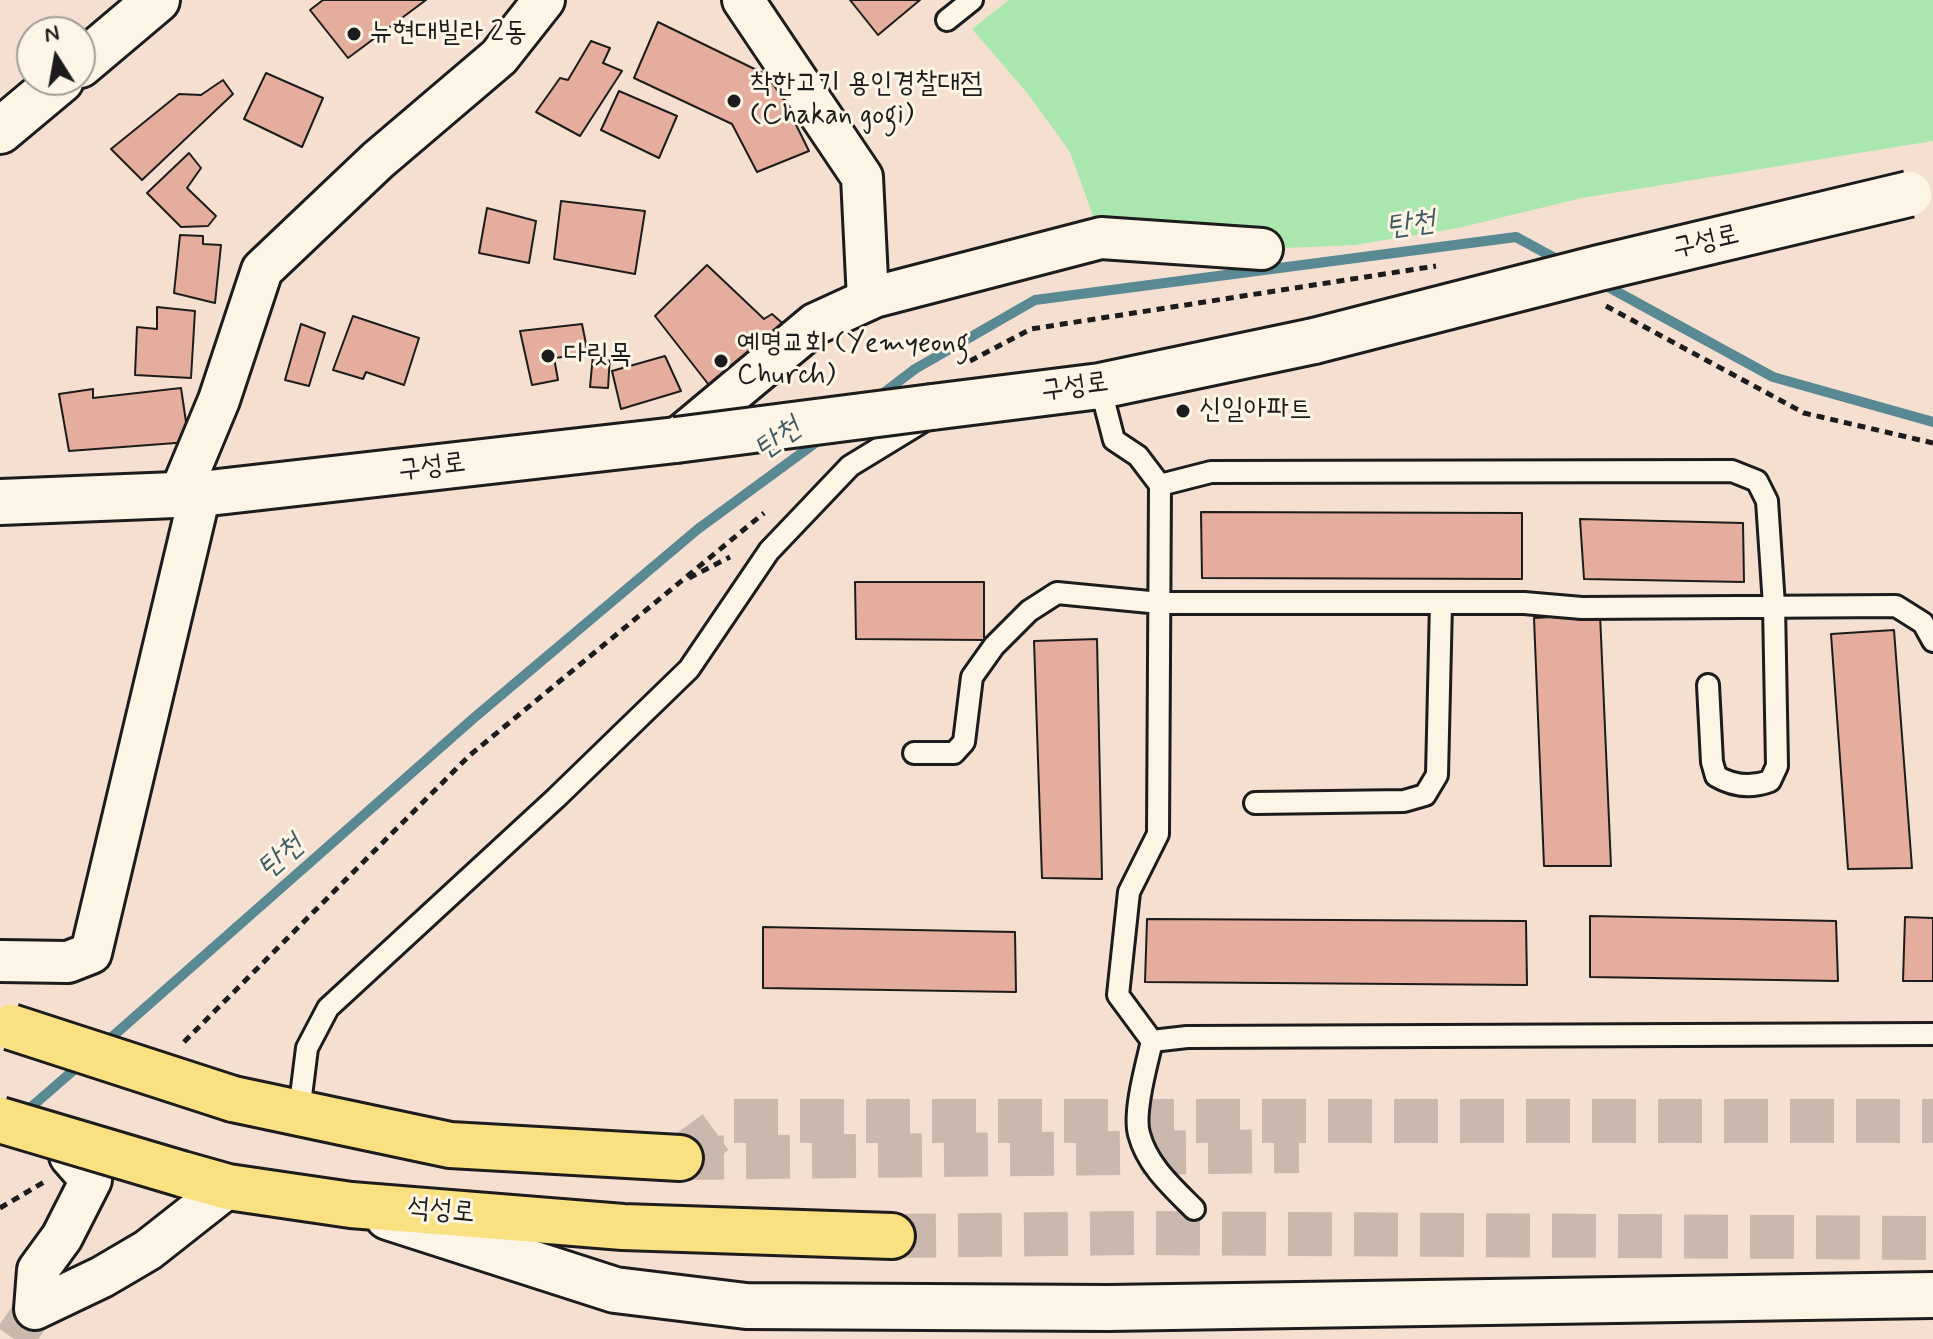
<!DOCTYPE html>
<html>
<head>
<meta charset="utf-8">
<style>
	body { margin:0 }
	#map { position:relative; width:1933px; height:1339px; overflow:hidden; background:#f5dfd0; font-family:Mynerve,sans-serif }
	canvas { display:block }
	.north { position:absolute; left:16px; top:16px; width:80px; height:80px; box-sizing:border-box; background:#fcf5e5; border:2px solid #a29e95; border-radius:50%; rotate:349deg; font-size:22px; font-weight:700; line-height:32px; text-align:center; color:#1c1c1c }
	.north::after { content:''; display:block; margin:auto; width:28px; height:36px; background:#1c1c1c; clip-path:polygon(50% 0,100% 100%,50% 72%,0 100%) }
</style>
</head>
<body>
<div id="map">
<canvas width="1933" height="1339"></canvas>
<div class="north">N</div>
</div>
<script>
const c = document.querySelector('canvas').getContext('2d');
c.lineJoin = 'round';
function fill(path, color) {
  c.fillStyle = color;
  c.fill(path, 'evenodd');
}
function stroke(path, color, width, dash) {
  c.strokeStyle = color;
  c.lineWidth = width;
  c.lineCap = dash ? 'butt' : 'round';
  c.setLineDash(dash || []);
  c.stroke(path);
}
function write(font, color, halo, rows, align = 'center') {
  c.font = font + ' Mynerve,"Poor Story",sans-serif';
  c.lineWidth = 6;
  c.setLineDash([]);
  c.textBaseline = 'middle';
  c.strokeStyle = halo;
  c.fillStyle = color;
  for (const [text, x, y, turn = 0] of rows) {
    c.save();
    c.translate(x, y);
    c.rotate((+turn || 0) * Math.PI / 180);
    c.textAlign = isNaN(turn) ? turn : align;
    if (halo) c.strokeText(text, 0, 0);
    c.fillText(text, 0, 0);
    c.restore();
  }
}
fill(new Path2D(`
	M 1009,0 L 1933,0 L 1933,141 L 1582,198 L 1458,228 L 1355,245 L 1262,249 L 1101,238 L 1070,152 L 1028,94 L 972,29 Z`), '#aae7ae');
stroke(new Path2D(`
	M 1601,283 L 1773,377 L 1933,422
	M 877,398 L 915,369 L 1035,300 L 1516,237 L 1562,262
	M 104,1044 L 475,717 L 698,529 L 822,438
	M 22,1115 L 83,1062`), '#598992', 10);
const building = new Path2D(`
	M 323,0 L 426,0 L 348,58 L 310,10 Z
	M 850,0 L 920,0 L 878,35 Z
	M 658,22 L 773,78 L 809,151 L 757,172 L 732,124 L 634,78 Z
	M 591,41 L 610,48 L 603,63 L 622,71 L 580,136 L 536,112 L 560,78 L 568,80 Z
	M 266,73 L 323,98 L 302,147 L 244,119 Z
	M 223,80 L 233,94 L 142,180 L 111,149 L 179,94 L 201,95 Z
	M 619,91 L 677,116 L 659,158 L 601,130 Z
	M 189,153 L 201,168 L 187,188 L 216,216 L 208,226 L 181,227 L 147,193 Z
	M 561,201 L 645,211 L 635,274 L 554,259 Z
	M 487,208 L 536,221 L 529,263 L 479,253 Z
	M 180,235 L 203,236 L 203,244 L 221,245 L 215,303 L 174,293 Z
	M 707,265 L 764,319 L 772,314 L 788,328 L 716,394 L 655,316 Z
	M 157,307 L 195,311 L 191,378 L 135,375 L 137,327 L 157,329 Z
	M 353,316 L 419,338 L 404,385 L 366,372 L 363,379 L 333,370 Z
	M 301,324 L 325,333 L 309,386 L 285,380 Z
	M 582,324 L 588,354 L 554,358 L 558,380 L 532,385 L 520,331 Z
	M 593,355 L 610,356 L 608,388 L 590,387 Z
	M 665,356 L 681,391 L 621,409 L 612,371 Z
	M 181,388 L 189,442 L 69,451 L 59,394 L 93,389 L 93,398 Z
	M 1201,512 L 1522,513 L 1522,579 L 1202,578 Z
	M 1580,519 L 1743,523 L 1744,582 L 1584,579 Z
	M 855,582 L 984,582 L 984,640 L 856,639 Z
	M 1600,614 L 1611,866 L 1544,866 L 1534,618 Z
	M 1894,630 L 1912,868 L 1848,869 L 1831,634 Z
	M 1097,639 L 1102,879 L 1042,878 L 1034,641 Z
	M 1590,916 L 1836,921 L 1838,981 L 1590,977 Z
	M 1905,917 L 1933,918 L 1933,981 L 1903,981 Z
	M 1147,919 L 1526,921 L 1527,985 L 1145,982 Z
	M 763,927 L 1015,932 L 1016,992 L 763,988 Z`);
fill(building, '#e5ad9e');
stroke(building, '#1c1c1c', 2);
stroke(new Path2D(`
	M 14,1339 L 35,1309`), '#cab8ac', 40, [40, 20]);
stroke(new Path2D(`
	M 680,1158 L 731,1121 L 1933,1121
	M 680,1158 L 1299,1151
	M 892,1236 L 1140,1233 L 1933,1238`), '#cab8ac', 44, [44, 22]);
const lane = new Path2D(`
	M 947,20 L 972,0
	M 1100,386 L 1114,440 L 1138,456 L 1160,485 L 1158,834 L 1129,892 L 1118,995 L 1152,1041 C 1147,1063 1133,1112 1139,1134 C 1147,1165 1172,1187 1194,1209
	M 1160,485 L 1211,472 L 1732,471 L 1757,481 L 1767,501 L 1774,605 L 1777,766 L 1770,781 C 1751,788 1733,786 1716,776 L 1712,762 L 1708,685
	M 914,753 L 954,753 L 964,742 L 972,677 L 994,646 L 1029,611 L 1057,593 L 1160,603 L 1524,603 L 1582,608 L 1896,606 L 1923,623 L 1933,641
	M 1255,803 L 1404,801 L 1425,795 L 1437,775 L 1441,603
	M 1152,1041 L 1187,1037 L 1933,1034
	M 299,1112 L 307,1048 L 328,1008 L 556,798 L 689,669 L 769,551 L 850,466 L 927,419`);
const street = new Path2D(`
	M 743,0 L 862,177 L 868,300
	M 676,440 L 815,324 L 874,297 L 1101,238 L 1262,249
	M 179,496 L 219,400 L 262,270 L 378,160 L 499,57 L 544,0
	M 0,961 L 68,962 L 91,953 L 200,494
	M 70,1156 L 91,1180 L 62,1237 L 38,1270 L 35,1309 L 102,1277 L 148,1250 L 228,1187`);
const secondary = new Path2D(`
	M 80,65 L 157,0
	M 0,131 L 61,80
	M 932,407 L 1100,386 L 1314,341
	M 0,502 L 200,494 L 676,440
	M 388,1217 L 615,1290 L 746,1306 L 1108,1308 L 1933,1295`);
const highway = new Path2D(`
	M 233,1099 L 450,1145 L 680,1158
	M 182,1174 L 228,1187 L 351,1205 L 623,1227 L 892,1236`);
stroke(lane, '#1c1c1c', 26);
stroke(street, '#1c1c1c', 46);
stroke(secondary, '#1c1c1c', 50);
stroke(highway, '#1c1c1c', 50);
stroke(new Path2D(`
	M 1606,306 L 1804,413 L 1933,443
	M 970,361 L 1031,329 L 1436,266
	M 689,578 L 730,557
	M 184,1042 L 470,755 L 764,513
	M 0,1208 L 44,1182`), '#1c1c1c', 5, [8, 6]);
stroke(lane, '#fcf5e5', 20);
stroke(street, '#fcf5e5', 40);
stroke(secondary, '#fcf5e5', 44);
stroke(highway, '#f9e181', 44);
const secondaryBridge = new Path2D(`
	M 1314,341 L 1599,268 L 1909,194
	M 676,440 L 932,407`);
const highwayBridge = new Path2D(`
	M 11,1027 L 233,1099
	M 0,1120 L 182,1174`);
stroke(secondaryBridge, '#1c1c1c', 50, []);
stroke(highwayBridge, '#1c1c1c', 50, []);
stroke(secondaryBridge, '#fcf5e5', 44);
stroke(highwayBridge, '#f9e181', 44);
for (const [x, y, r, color] of [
	[354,34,8,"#1c1c1c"],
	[734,101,8,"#1c1c1c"],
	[548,356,8,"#1c1c1c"],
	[721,361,8,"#1c1c1c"],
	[1183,411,8,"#1c1c1c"]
]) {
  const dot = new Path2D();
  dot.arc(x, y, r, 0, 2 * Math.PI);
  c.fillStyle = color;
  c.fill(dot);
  stroke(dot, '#fcf5e5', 3);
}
write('28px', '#1c1c1c', '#fcf5e5', [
	["뉴현대빌라 2동",370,34],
	["착한고기 용인경찰대점",750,85],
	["(Chakan gogi)",750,117],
	["예명교회 (Yemyeong",737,345],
	["Church)",737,377],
	["다릿목",564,356],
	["신일아파트",1199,411]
], 'left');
write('28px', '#1c1c1c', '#fcf5e5', [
	["구성로",1706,243,-13],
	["구성로",1075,388,-8],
	["구성로",432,468,-7],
	["석성로",441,1212,5]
]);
write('italic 30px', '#405b61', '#fcf5e5', [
	["탄천",1411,226,-8],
	["탄천",779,440,-36],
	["탄천",282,858,-41]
]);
</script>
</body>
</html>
